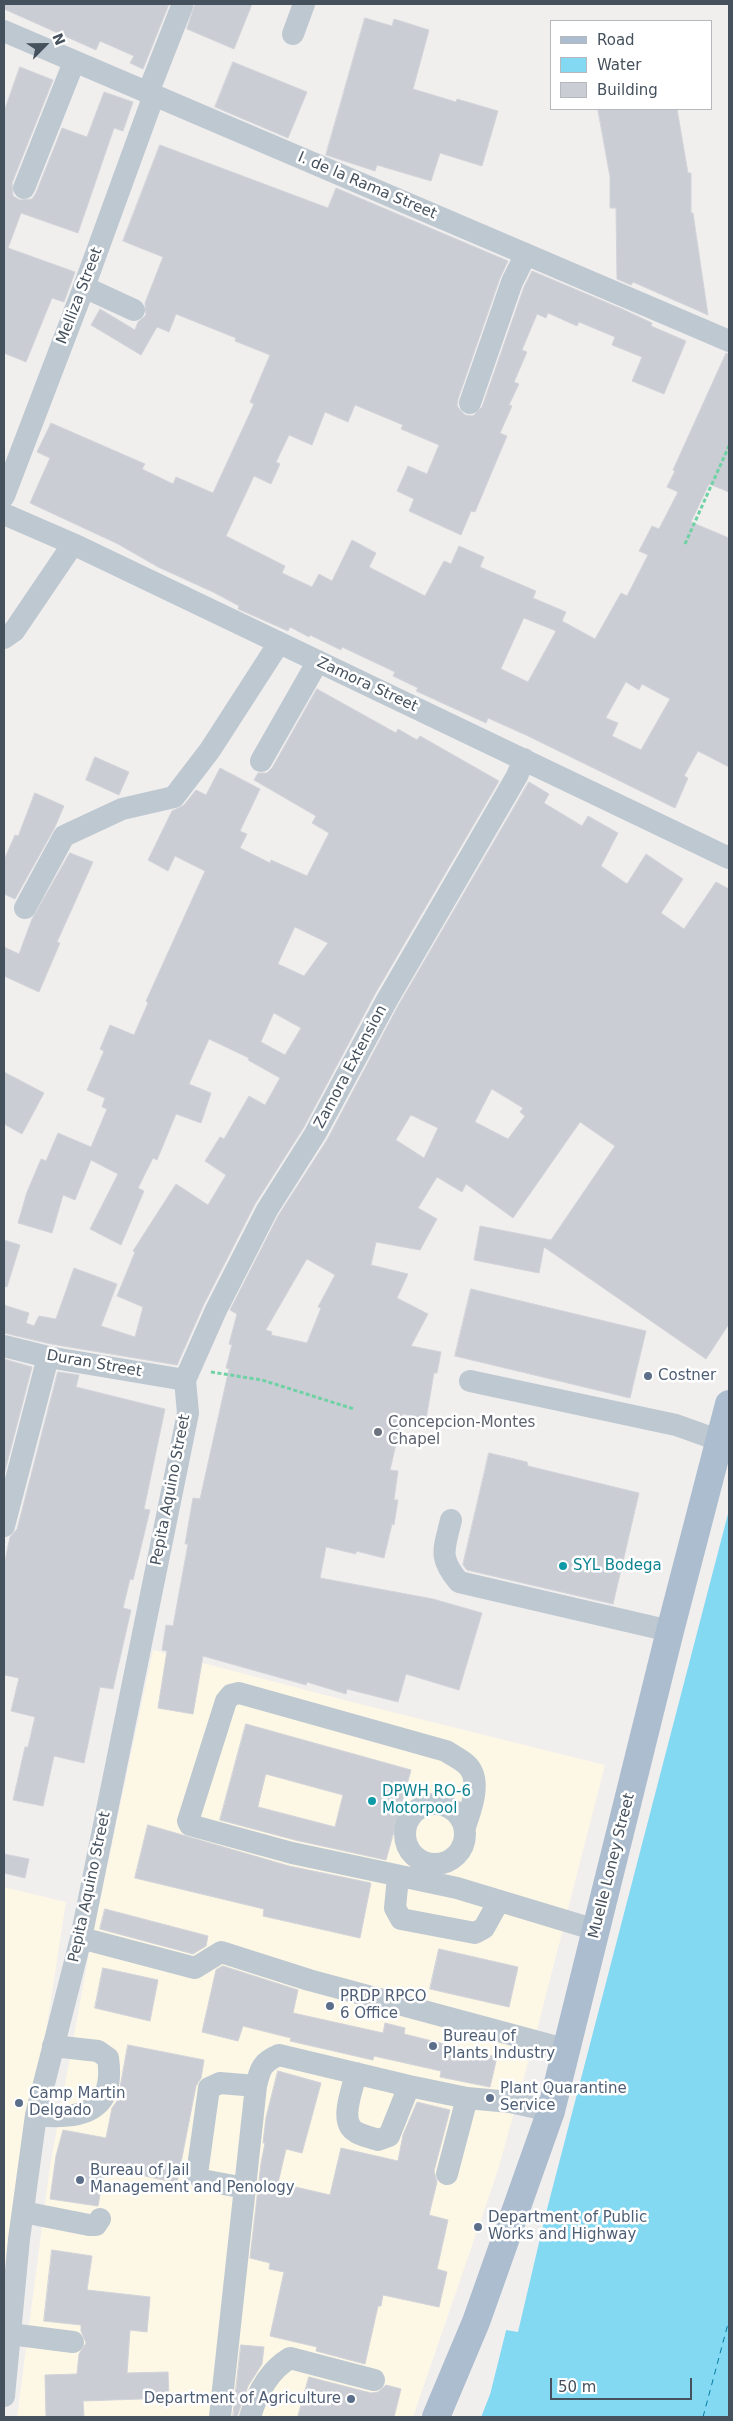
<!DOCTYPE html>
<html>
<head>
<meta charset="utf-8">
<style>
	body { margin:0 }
	#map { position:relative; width:733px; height:2421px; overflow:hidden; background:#f1eeee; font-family:"DejaVu Sans",sans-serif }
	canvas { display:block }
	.frame { position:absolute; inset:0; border:5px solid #45515d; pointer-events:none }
	.legend { position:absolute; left:550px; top:20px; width:162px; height:90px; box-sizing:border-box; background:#fff; border:1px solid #b5b9be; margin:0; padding:6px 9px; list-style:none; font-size:15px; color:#45515d }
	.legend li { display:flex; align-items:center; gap:10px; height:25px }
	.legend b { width:25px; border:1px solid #b5b9be }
	.north { position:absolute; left:20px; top:20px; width:50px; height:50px; -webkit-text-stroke:4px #fff; paint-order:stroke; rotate:67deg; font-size:14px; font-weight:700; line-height:20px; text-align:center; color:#45515d }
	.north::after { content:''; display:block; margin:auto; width:18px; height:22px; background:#45515d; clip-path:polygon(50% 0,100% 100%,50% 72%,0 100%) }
	.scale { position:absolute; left:550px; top:2378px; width:142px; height:22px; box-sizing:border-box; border:2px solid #45515d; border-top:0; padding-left:6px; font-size:15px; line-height:18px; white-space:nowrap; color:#45515d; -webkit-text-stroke:4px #fff; paint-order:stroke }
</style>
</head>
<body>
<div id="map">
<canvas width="733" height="2421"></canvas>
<div class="frame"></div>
<ul class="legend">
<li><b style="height:6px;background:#acbdcf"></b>Road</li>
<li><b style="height:14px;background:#83d8f2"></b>Water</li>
<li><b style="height:14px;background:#cacdd3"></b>Building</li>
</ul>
<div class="north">N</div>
<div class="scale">50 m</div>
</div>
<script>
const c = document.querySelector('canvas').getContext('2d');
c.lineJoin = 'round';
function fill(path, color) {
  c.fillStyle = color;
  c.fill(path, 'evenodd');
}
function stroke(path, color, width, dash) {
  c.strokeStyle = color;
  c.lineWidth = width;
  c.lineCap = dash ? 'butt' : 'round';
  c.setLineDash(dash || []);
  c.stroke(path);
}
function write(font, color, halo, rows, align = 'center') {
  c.font = font + ' "DejaVu Sans",sans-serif';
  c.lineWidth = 5;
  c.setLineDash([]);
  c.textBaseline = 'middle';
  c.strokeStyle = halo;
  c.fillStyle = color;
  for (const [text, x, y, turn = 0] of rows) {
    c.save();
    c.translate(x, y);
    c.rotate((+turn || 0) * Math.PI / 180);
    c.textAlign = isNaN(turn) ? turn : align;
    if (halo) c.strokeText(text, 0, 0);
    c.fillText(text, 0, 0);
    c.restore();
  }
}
fill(new Path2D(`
	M 153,1650 L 352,1702 L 605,1765 L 536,2034 L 498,2170 L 413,2417 L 17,2417 L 50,2166 L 90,1948 Z
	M 4,1887 L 66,1902 L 4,2305 Z`), '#fdf7e6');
fill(new Path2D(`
	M 729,1510 L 729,2417 L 481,2417 L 490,2394 L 506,2330 L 518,2332 L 546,2213 Z`), '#83d8f2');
fill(new Path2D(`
	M 503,2329 L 506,2330 L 490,2394 L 481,2417 L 478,2417 L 487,2394 Z`), '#f1eeee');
stroke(new Path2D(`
	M 703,2417 L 729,2320`), '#047da2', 1, [6, 5]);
const building = new Path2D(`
	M 4,4 L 169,4 L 143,69 L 130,63 L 134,56 L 100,41 L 96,50 L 4,9 Z
	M 195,4 L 252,4 L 234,49 L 187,29 Z
	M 365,18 L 392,26 L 394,19 L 429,30 L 413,89 L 456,102 L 457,99 L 498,111 L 482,166 L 440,153 L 431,181 L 377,165 L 375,171 L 326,155 Z
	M 233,62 L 307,92 L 288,138 L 215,107 Z
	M 20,67 L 53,80 L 12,183 L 13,196 L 20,200 L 32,199 L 36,193 L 62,128 L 87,137 L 104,92 L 133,102 L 123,131 L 114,128 L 78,233 L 21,213 L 8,248 L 75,272 L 64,302 L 52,298 L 26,362 L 4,353 L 4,112 Z
	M 598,109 L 677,109 L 688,173 L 691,173 L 691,213 L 693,213 L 708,315 L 633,282 L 631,285 L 617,279 L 616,208 L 610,208 L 610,177 Z
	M 160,145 L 328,208 L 336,188 L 508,261 L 500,278 L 458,399 L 457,406 L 465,415 L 473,416 L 482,407 L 524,287 L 532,271 L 622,309 L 652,323 L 651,326 L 686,341 L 664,394 L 632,381 L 642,357 L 612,345 L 615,337 L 579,322 L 577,326 L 548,313 L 546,318 L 537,314 L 522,350 L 527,352 L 514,382 L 519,384 L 509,405 L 512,406 L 500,433 L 507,436 L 475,512 L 471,511 L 461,535 L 409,511 L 414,499 L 397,491 L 408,466 L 427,474 L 439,445 L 401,429 L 403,425 L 355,405 L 348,422 L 325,412 L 312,445 L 289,435 L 276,462 L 280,464 L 271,484 L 254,476 L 226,536 L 285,566 L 282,573 L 312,587 L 319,574 L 332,581 L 352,540 L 376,553 L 369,567 L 425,596 L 444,561 L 451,564 L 459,546 L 484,557 L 480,567 L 536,591 L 533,598 L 566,612 L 562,621 L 595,639 L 621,593 L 627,596 L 648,555 L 639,551 L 652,526 L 659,529 L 678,492 L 667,487 L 675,471 L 673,470 L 726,353 L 729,354 L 729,492 L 709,484 L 691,522 L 729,538 L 729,767 L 698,751 L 684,776 L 688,778 L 675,808 L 528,736 L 488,718 L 486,723 L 416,691 L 418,688 L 393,676 L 395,672 L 342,647 L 341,650 L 310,635 L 309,637 L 290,627 L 288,631 L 261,619 L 238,609 L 239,606 L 215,593 L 158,567 L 118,544 L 30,503 L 50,458 L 37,452 L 51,423 L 145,464 L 142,469 L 173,484 L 176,477 L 213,493 L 254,404 L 250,402 L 270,355 L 235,341 L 236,338 L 176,314 L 169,332 L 157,327 L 141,355 L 91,325 L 100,309 L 135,330 L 138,322 L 146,315 L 145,303 L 163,257 L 123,241 ZM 524,618 L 556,631 L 528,682 L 501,669 ZM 626,682 L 639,690 L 642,684 L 670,699 L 641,750 L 612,736 L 618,723 L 606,718 Z
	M 317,689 L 396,733 L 398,729 L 417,740 L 420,736 L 499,781 L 375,994 L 304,1127 L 255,1204 L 204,1304 L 177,1365 L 51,1344 L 4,1333 L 4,1305 L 29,1313 L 26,1323 L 34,1326 L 39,1316 L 56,1319 L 74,1268 L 117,1284 L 101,1326 L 135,1337 L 143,1307 L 117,1296 L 135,1252 L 133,1251 L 176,1184 L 208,1205 L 226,1175 L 205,1161 L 220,1137 L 224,1139 L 249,1096 L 265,1105 L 280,1078 L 248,1060 L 249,1058 L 209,1039 L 189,1084 L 211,1093 L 201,1123 L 176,1114 L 157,1160 L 153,1158 L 138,1188 L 144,1191 L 121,1245 L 90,1229 L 118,1174 L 91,1160 L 75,1200 L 63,1195 L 52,1233 L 18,1223 L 27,1192 L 41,1159 L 46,1161 L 58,1133 L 91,1147 L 107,1109 L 102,1107 L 105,1098 L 87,1090 L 104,1051 L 100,1049 L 110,1025 L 134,1035 L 148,1003 L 146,1001 L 205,871 L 175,856 L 168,871 L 148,860 L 172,811 L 184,805 L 196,790 L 206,795 L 220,768 L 260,789 L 240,831 L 247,834 L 240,848 L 270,863 L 271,860 L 307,876 L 329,833 L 312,823 L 316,816 L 254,780 L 258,773 L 267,773 L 272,768 ZM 295,927 L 328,943 L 304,976 L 278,964 ZM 274,1013 L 301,1028 L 285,1055 L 261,1042 Z
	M 95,757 L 129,772 L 119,795 L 86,780 Z
	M 529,782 L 549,794 L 544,803 L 582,826 L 588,816 L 618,833 L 601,866 L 627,884 L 646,854 L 683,879 L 661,913 L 684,929 L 716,882 L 729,889 L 729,1324 L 706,1359 L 544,1247 L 539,1273 L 474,1260 L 480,1226 L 551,1240 L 615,1146 L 580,1122 L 513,1218 L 466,1184 L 462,1192 L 437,1177 L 418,1208 L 437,1219 L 420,1250 L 376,1242 L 371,1265 L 408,1274 L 397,1298 L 428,1314 L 411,1346 L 441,1352 L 437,1373 L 434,1373 L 426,1419 L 403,1414 L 390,1470 L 398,1471 L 394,1500 L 398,1500 L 394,1525 L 392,1524 L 384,1558 L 356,1551 L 356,1554 L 326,1547 L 320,1578 L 433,1599 L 482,1613 L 459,1690 L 406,1674 L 398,1702 L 347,1689 L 346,1694 L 307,1682 L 306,1685 L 203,1656 L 193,1714 L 158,1708 L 167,1651 L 162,1650 L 166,1625 L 173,1626 L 188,1544 L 185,1544 L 193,1498 L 200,1499 L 229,1369 L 226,1368 L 232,1345 L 229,1344 L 237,1314 L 230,1310 L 278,1216 L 327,1140 L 398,1006 ZM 492,1089 L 523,1108 L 520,1112 L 525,1116 L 508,1139 L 475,1122 ZM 411,1115 L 438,1128 L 424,1158 L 396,1140 ZM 307,1259 L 335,1275 L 318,1307 L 321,1308 L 307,1343 L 271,1335 L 272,1332 L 266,1330 Z
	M 35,793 L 64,806 L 55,827 L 15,899 L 4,894 L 4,860 L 15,835 L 18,836 Z
	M 70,853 L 93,862 L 57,942 L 60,943 L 39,992 L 4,976 L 4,947 L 19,954 L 32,919 Z
	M 4,1072 L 44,1093 L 22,1134 L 4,1124 Z
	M 4,1240 L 20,1245 L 7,1287 L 4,1286 Z
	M 471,1289 L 646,1331 L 630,1398 L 455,1356 Z
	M 4,1359 L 32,1367 L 4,1475 Z
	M 58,1372 L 79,1375 L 76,1387 L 165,1409 L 144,1509 L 150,1510 L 133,1580 L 130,1579 L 123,1608 L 131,1610 L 113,1689 L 100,1687 L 84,1763 L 54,1756 L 43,1806 L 13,1800 L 25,1747 L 28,1747 L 35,1717 L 11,1711 L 19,1678 L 4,1675 L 4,1565 L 10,1537 L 17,1529 Z
	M 489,1453 L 527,1462 L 528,1466 L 639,1493 L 613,1604 L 467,1570 L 463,1565 Z
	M 246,1724 L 411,1770 L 386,1860 L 295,1840 L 220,1820 ZM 266,1774 L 343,1795 L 335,1827 L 258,1807 Z
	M 148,1825 L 289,1866 L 371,1883 L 360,1938 L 263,1916 L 264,1909 L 135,1878 Z
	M 4,1854 L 29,1859 L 25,1878 L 4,1873 Z
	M 105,1909 L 208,1936 L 206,1946 L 193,1954 L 100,1929 Z
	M 439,1949 L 518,1967 L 509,2007 L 430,1989 Z
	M 223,1966 L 298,1990 L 293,2013 L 383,2033 L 385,2023 L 405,2028 L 404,2034 L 497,2057 L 490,2087 L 440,2077 L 441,2071 L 374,2056 L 373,2060 L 290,2041 L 291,2038 L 243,2026 L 238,2041 L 202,2032 L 216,1970 Z
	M 103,1968 L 158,1980 L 150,2021 L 95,2008 Z
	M 128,2045 L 204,2060 L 201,2078 L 196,2086 L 177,2183 L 105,2167 L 98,2206 L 50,2199 L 56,2156 L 63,2130 L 106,2138 L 112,2108 L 117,2101 L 119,2093 Z
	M 278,2071 L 321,2083 L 302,2153 L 286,2149 L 278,2183 L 330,2195 L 341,2148 L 398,2161 L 403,2135 L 417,2102 L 450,2110 L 434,2171 L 437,2182 L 429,2215 L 448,2220 L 437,2269 L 447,2272 L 439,2307 L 383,2295 L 381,2306 L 378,2306 L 365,2364 L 316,2351 L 317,2347 L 270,2336 L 284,2272 L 269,2269 L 270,2263 L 250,2258 L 261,2163 L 265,2143 L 263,2143 L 266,2118 Z
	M 52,2250 L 92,2256 L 87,2290 L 150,2297 L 147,2332 L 130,2330 L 127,2373 L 168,2372 L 169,2398 L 83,2401 L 84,2417 L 46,2417 L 45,2375 L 77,2374 L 79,2354 L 86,2343 L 81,2331 L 81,2325 L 44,2321 Z
	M 241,2345 L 264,2347 L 262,2364 L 248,2386 L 237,2417 L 233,2417 Z
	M 309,2377 L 371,2393 L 378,2392 L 386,2385 L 401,2389 L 394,2417 L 298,2417 Z`);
fill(building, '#cacdd3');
stroke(building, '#d2d4da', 1);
stroke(new Path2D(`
	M 685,544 L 729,446
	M 211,1372 L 262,1380 L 354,1409`), '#6fd2a4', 3, [4, 2.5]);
stroke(new Path2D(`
	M 4,31 L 729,341
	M 293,34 L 304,4
	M 148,93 L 182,6
	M 24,188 L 74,62
	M 84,287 L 134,310
	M 470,403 L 512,282 L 526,254
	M 4,496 L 84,287 L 154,95
	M 4,514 L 73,544 L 729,858
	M 4,638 L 14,631 L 73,544
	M 261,761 L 318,661
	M 25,908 L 64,836 L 122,809 L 174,797 L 210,750 L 279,643
	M 4,1346 L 48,1357 L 185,1380
	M 185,1380 L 216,1310 L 267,1210 L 315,1134 L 387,1000 L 517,776 L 524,759
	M 470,1381 L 676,1425 L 718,1440
	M 451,1520 C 444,1550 438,1557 459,1582 L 670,1631
	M 4,1526 L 48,1357
	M405 1834a30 30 0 1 1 60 0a30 30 0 1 1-60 0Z
	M 465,1827 C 471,1809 483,1779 466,1764 C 460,1759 452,1755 446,1751 L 239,1693 L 231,1695 L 226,1701 L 188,1821 L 190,1825 L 292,1853 L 457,1888 L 596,1930
	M 398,1877 L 395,1908 L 401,1919 L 475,1933 L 484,1928 L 499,1901
	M 81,1938 L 195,1968 L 221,1952 L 309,1980 L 565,2049
	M 356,2073 C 353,2089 338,2122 356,2132 C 362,2136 371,2137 378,2140 L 389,2136 L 409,2086
	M 36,2115 C 81,2120 116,2112 108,2058 L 98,2051 L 53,2046
	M 447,2174 L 467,2098
	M 245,2188 L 202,2180 L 197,2174 L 209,2088 L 220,2083 L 256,2086
	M 23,2212 L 89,2225 L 96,2225 L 100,2219
	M 10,2334 L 73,2342
	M 4,2396 L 19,2239 L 36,2115 L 81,1938 L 188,1413 L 185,1380
	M 220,2417 L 256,2086 C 260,2069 262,2062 279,2055 L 409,2086 L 467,2098 L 510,2102 L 551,2111
	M 250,2417 C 257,2393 268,2371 290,2358 L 374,2380`), '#bec8d1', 22);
stroke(new Path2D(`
	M 436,2417 L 476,2322 L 551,2111 L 670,1631 L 729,1404`), '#acbdcf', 28);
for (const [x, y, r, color] of [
	[648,1376,5,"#5c6f8a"],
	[378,1432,5,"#6b7280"],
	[563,1566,5,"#0f9aa8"],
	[372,1801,5,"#0f9aa8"],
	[330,2006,5,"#5c6f8a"],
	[433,2046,5,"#5c6f8a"],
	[490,2098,5,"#5c6f8a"],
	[19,2103,5,"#5c6f8a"],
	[80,2180,5,"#5c6f8a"],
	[478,2227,5,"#5c6f8a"],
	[351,2399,5,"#5c6f8a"]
]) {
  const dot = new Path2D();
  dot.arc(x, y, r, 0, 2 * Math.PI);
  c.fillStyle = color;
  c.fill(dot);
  stroke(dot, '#fff', 2);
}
write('15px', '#45515d', '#fff', [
	["I. de la Rama Street",367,186,23],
	["Melliza Street",80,296,-69],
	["Zamora Street",367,685,25],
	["Zamora Extension",351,1067,-62],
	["Duran Street",94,1364,10],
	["Pepita Aquino Street",171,1490,-79],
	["Muelle Loney Street",612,1866,-76],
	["Pepita Aquino Street",90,1887,-78]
]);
write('15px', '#4e5e75', '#fff', [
	["Costner",658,1376],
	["PRDP RPCO",340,1997],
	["6 Office",340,2014],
	["Bureau of",443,2037],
	["Plants Industry",443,2054],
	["Plant Quarantine",500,2089],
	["Service",500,2106],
	["Camp Martin",29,2094],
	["Delgado",29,2111],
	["Bureau of Jail",90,2171],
	["Management and Penology",90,2188],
	["Department of Public",488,2218],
	["Works and Highway",488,2235],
	["Department of Agriculture",341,2399,"right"]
], 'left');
write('15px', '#5b616d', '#fff', [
	["Concepcion-Montes",388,1423],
	["Chapel",388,1440]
], 'left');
write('15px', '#0d838f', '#fff', [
	["SYL Bodega",573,1566],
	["DPWH RO-6",382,1792],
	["Motorpool",382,1809]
], 'left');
</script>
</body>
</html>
